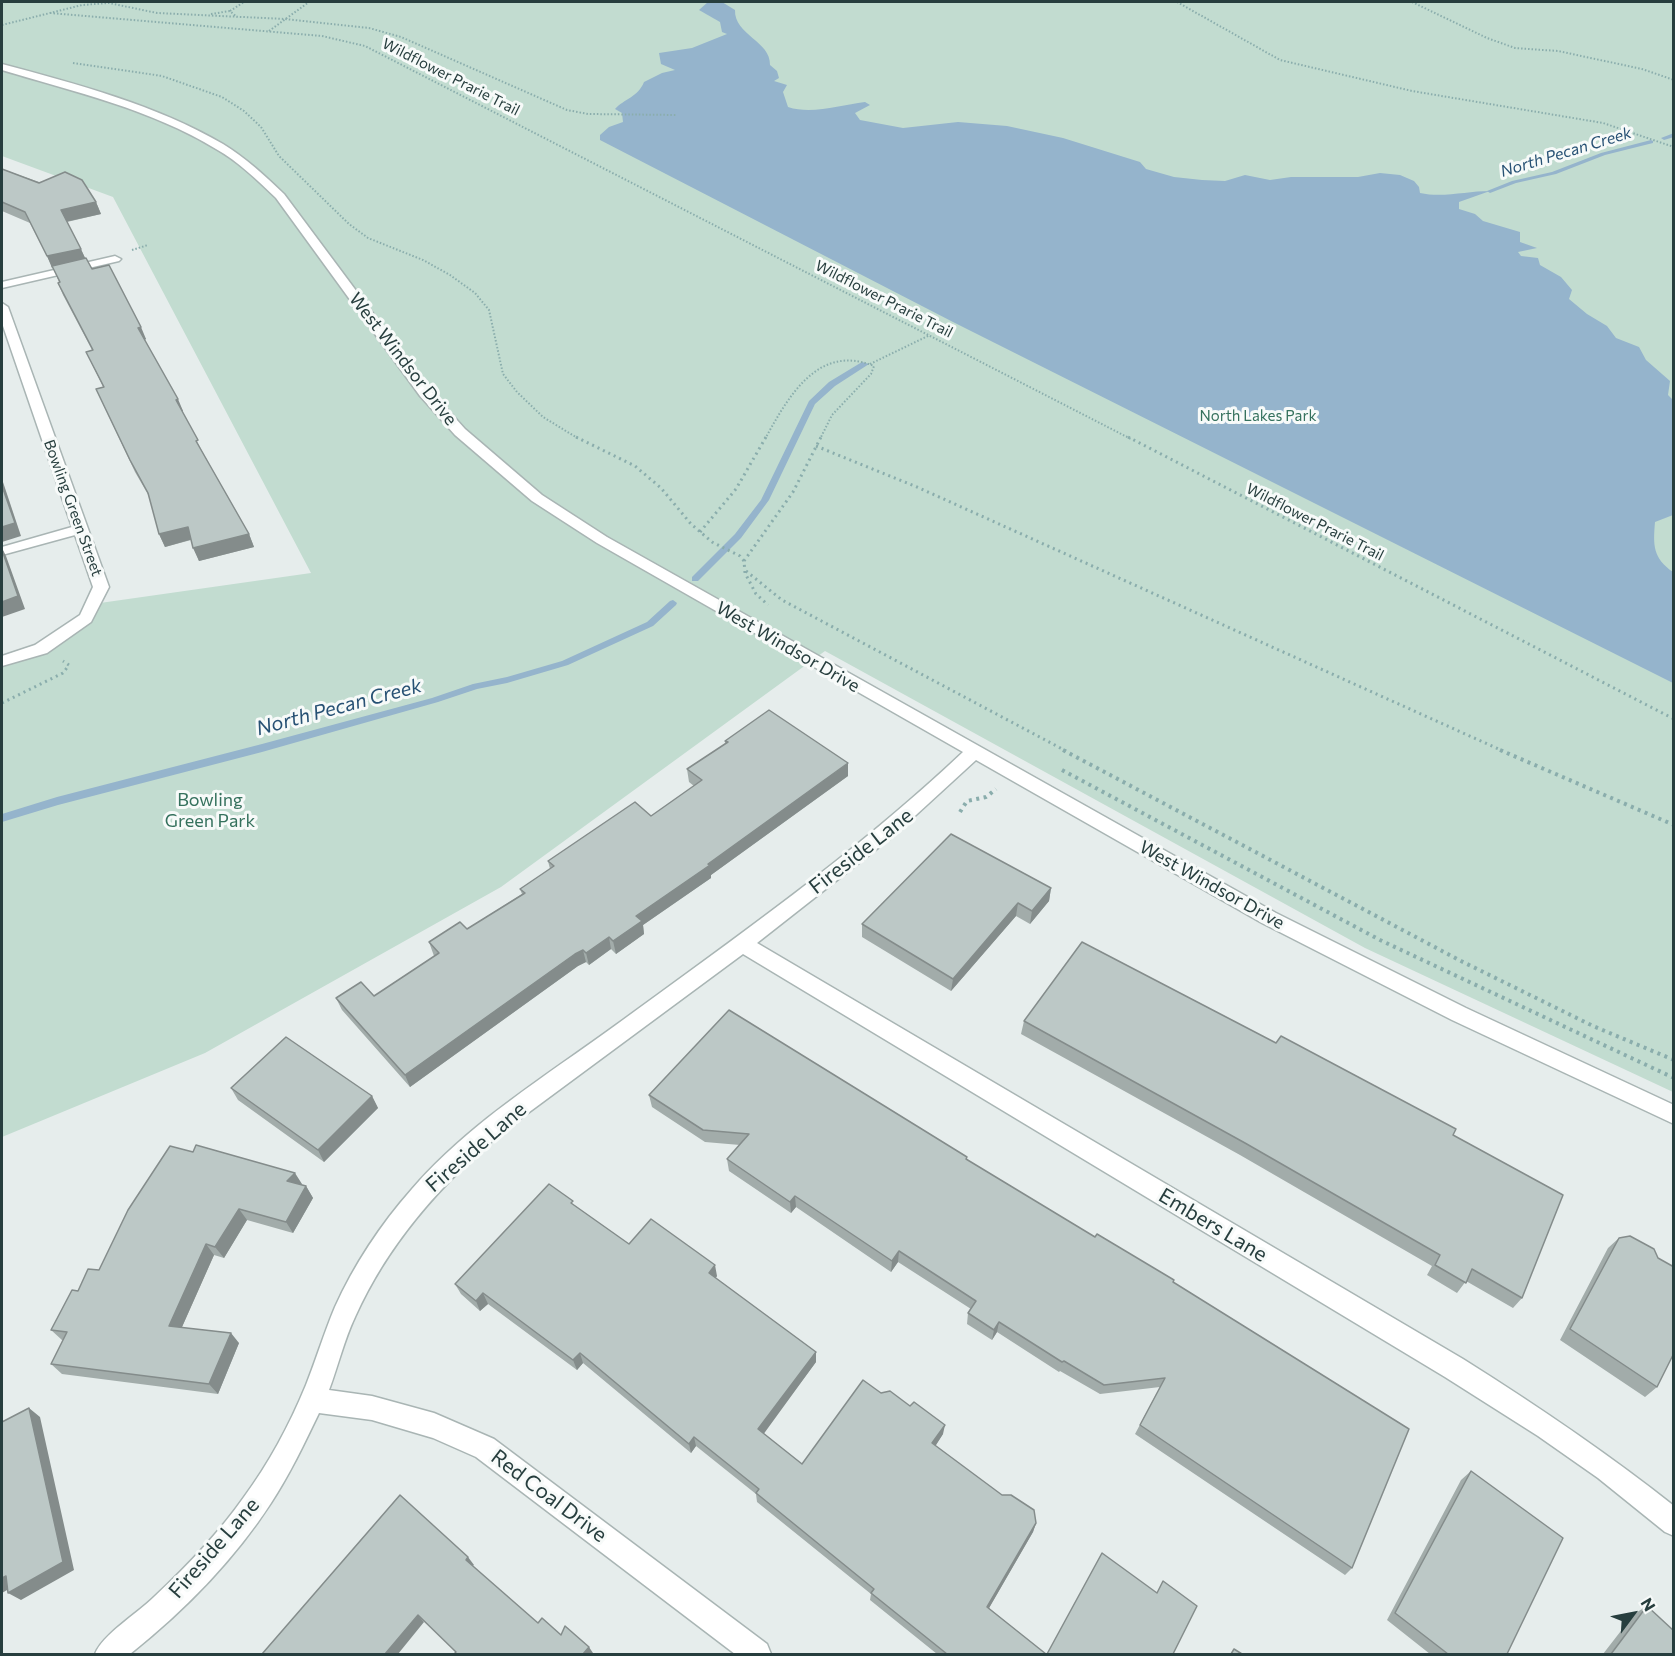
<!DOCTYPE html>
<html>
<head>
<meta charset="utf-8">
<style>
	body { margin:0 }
	#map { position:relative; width:1675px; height:1656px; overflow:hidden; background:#e6edec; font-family:Commissioner,sans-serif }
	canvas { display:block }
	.frame { position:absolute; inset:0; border:3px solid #273e3e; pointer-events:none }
	.north { position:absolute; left:1603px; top:1584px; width:60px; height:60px; -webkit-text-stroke:4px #f7faf9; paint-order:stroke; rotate:58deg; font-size:16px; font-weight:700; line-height:24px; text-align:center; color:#273e3e }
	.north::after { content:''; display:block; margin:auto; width:21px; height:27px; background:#273e3e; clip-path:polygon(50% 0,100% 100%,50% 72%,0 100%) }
</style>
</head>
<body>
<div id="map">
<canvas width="1675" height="1656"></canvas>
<div class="frame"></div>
<div class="north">N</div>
</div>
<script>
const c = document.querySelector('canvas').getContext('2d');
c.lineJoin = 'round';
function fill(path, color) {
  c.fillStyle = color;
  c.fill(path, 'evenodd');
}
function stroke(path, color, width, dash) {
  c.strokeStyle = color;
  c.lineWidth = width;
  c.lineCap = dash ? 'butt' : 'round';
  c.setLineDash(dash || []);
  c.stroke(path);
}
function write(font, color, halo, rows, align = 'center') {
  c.font = font + ' Commissioner,sans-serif';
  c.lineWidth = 6;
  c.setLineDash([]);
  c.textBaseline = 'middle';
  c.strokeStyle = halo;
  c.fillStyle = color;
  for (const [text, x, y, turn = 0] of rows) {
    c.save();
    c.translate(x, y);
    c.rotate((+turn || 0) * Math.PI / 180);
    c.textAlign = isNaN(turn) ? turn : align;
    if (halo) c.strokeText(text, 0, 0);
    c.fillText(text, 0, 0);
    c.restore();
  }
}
fill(new Path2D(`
	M 2,2 L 1673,2 L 1673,1092 L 1365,948 L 825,651 L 501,887 L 205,1053 L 2,1137 L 2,661 L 41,648 L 93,604 L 311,573 L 113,197 L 2,156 Z`), '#c2dcd0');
fill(new Path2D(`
	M 708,2 L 722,2 L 735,10 C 734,35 771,41 770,65 L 777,71 L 779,78 L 774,81 L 787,85 L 783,92 L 788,107 C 812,115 840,105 865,102 L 870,105 L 855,113 L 860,120 L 903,128 L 958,122 L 1007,126 L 1063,138 L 1140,162 L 1146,169 L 1174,177 L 1202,180 L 1225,181 L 1245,175 L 1270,180 L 1291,177 L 1358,177 L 1380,173 L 1400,175 L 1414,181 L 1419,187 L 1420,193 C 1443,198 1467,191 1490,191 L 1459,202 L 1459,209 L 1475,214 L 1483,221 L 1520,232 L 1520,242 L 1537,248 L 1518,252 L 1521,256 L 1538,258 L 1540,265 L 1561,277 L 1572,290 L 1569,299 L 1587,314 L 1607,326 L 1616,338 L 1639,347 L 1646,360 L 1670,381 L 1668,395 L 1674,401 L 1673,515 L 1655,522 C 1653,546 1653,558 1673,572 L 1673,683 L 953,322 L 600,140 L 600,135 L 609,127 L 623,122 L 622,113 L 615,109 C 624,99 638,97 644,82 L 662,73 L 675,70 L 661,64 L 659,53 L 692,48 L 727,34 L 722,32 L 720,22 L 699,10 Z`), '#95b4cc');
fill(new Path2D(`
	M 1674,133 L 1674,137 L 1664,140 L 1661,138 Z
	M 1651,140 L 1653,141 L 1653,143 L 1605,155 L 1556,174 L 1516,183 L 1490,193 L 1487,191 L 1512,181 L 1552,172 L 1601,153 Z
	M 862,362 L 869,364 L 835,386 L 815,404 L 769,500 L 741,538 L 698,581 L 692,581 L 692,577 L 735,534 L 761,500 L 809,401 L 829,382 Z
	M 673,600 L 677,603 L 676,605 L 653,626 L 568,665 L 507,683 L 477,689 L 438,702 L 262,752 L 58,805 L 2,822 L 2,814 L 57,797 L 262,744 L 432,698 L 473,684 L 507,677 L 562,661 L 647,622 L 670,601 Z`), '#95b4cc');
const minor = new Path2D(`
	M 2,64 C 77,84 156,105 223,144 C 246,158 265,176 284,194 L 430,390 L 465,429 L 542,495 L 607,537 L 1276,913 L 1466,1008 L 1674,1105 L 1674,1124 L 1452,1020 L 1262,923 L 976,760 L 892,837 L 757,943 L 1463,1359 C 1536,1405 1606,1452 1674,1506 L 1674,1536 L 1665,1532 L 1598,1478 L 1538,1436 L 1445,1377 L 743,954 L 509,1127 C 445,1179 389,1241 355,1317 C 344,1340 338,1366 329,1390 L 372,1396 L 434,1413 L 494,1439 L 767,1644 L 771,1654 L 735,1654 L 476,1457 L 433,1438 L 372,1420 L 319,1413 C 304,1444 290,1474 271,1503 C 234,1560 183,1612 130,1654 L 95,1654 C 102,1635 138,1613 154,1597 C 186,1567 218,1534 244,1497 C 269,1463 290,1424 306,1385 C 316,1360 324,1333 335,1307 C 354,1265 381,1224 412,1189 C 469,1123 546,1076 616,1025 C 735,938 855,854 963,752 L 597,543 L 532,501 L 455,435 L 420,396 L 276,198 C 257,180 239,162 216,149 C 151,109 74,92 2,70 Z
	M 115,256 L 121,259 L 119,261 L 2,288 L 2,282 Z
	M 2,303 L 8,307 L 109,587 L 91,622 L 47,653 L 2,666 L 2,656 L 35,645 L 80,615 L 93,587 L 75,535 L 2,555 L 2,547 L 72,527 L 2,323 Z`);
stroke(minor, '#a9b5b4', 3);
stroke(new Path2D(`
	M 1177,2 L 1280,60 L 1412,91 L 1603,123 L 1674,147
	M 1412,2 L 1487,38 L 1515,48 L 1558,51 L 1642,69 L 1674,80
	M 230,11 L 244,2
	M 50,13 L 322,36 L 365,46 L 1131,439
	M 211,14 L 230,11 L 237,17
	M 2,25 L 82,5 L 109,3 L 157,13 L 285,19 L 369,28 L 401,37 L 567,110 L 588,114 L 676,115
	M 269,31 L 309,2
	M 73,63 L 162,76 L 222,97 L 244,111 L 261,127 L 279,156 L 349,224 L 368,238 L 423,260 L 450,275 L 475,293 L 489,310 L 503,374 L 517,392 L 543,417 L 579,439
	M 132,250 L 148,245
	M 870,364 L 930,335
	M 765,439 C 788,397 818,343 874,366 L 871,374 L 832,415 L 820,439`), '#8aadac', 2, [1.5, 2]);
stroke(new Path2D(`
	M 576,437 L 635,466 L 661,488 L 691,524 L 712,542 L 740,556 L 744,561 L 745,573 L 756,594 L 768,605
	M 1128,437 L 1674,719
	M 816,446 L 917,487 L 1503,751
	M 700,532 L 736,489 L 766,437
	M 744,561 L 793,492 L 821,437
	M 746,571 L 782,600 L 1066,751
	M 2,703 L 63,673 L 69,665 L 63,661`), '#8aadac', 3, [2, 4]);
stroke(new Path2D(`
	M 1063,750 L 1461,961 L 1593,1026 L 1674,1060
	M 1500,750 L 1674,825
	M 1062,770 L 1380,940 L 1674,1078
	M 960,812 L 967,801 L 986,797 L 996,789`), '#8aadac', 4, [3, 4.5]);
fill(minor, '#fff');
fill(new Path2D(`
	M 2,169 L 96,202 L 101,214 L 67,222 L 85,258 L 92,269 L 146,339 L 145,340 L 183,411 L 182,412 L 203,453 L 249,534 L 254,547 L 199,561 L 191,540 L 165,547 L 159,534 L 150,498 L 135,472 L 96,389 L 103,387 L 86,352 L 92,350 L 63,295 L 58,283 L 59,282 L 53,268 L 30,223 L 2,211 Z
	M 725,741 L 848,776 L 711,875 L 711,878 L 643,925 L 644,934 L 616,954 L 611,949 L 589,965 L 586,962 L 578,966 L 410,1087 L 342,1010 L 336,998 L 374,996 L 434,956 L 429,942 L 467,929 L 522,894 L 520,889 L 550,869 L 548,861 L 651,816 L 694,786 L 689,782 L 687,769 L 725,744 Z
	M 1051,888 L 1049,901 L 1030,924 L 1016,916 L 951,991 L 862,937 L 862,924 Z
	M 1024,1021 L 1276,1043 L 1453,1135 L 1522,1298 L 1513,1308 L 1466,1281 L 1457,1293 L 1427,1275 L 1432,1266 L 1240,1155 L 1021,1034 Z
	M 231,1088 L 372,1096 L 378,1108 L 324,1162 L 238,1100 Z
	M 649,1095 L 967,1157 L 967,1160 L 1095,1237 L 1173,1283 L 1352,1568 L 1345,1575 L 1135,1434 L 1160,1387 L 1100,1394 L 1060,1371 L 1059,1372 L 997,1332 L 992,1340 L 967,1324 L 968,1313 L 971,1309 L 898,1262 L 891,1272 L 796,1207 L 791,1213 L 729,1171 L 727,1159 L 740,1145 L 705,1142 L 652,1107 Z
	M 170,1146 L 302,1184 L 301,1185 L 306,1186 L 313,1198 L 293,1233 L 247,1220 L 224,1258 L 214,1255 L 182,1327 L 239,1343 L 218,1394 L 62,1374 L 51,1364 L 63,1340 L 62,1340 L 51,1330 L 78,1291 L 99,1270 Z
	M 574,1205 L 629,1244 L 717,1276 L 716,1278 L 816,1352 L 816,1362 L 763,1433 L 802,1464 L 881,1393 L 943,1434 L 935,1446 L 1036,1523 L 1033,1532 L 989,1608 L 1046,1654 L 937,1654 L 870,1600 L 871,1594 L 757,1502 L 756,1494 L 696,1446 L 691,1453 L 583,1363 L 577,1370 L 488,1304 L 480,1311 L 461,1294 L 455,1284 Z
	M 1619,1238 L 1657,1387 L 1645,1397 L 1560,1340 L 1608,1248 Z
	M 1471,1471 L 1507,1654 L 1430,1654 L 1387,1620 L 1461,1480 Z
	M 1647,1606 L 1674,1654 L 1603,1654 L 1634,1614 Z`), '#a2acaa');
fill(new Path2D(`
	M 96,202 L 101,214 L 65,222 L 61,210 Z
	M 81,249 L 86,260 L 52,268 L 47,256 Z
	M 141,327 L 146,339 L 143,340 L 138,328 Z
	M 178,399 L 183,411 L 180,412 L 176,400 Z
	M 2,479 L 21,536 L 2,542 Z
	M 188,527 L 193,539 L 165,547 L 159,534 Z
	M 249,534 L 254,547 L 199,561 L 193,548 Z
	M 2,548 L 6,556 L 25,609 L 2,617 Z
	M 848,763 L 848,776 L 711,875 L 711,878 L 643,925 L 644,934 L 616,954 L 613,941 L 636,916 Z
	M 1051,888 L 1049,901 L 1030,924 L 1032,911 Z
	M 1018,903 L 1016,916 L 951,991 L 953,979 Z
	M 609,937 L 611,949 L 589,965 L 586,953 Z
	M 583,950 L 586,962 L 578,966 L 410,1087 L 405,1075 L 575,954 Z
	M 372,1096 L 378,1108 L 324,1162 L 318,1150 Z
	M 295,1173 L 302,1184 L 294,1192 L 287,1181 Z
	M 306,1186 L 313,1198 L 293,1233 L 286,1222 Z
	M 795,1196 L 796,1207 L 791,1213 L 790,1202 Z
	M 239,1209 L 247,1220 L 224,1258 L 215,1247 Z
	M 206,1244 L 214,1255 L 178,1336 L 169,1326 Z
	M 899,1251 L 898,1262 L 891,1272 L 892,1261 Z
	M 715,1265 L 717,1276 L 711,1283 L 709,1273 Z
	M 483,1293 L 488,1304 L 480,1311 L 476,1301 Z
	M 999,1322 L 997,1332 L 992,1340 L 994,1330 Z
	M 231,1333 L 239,1343 L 218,1394 L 209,1384 Z
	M 816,1352 L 816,1362 L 760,1439 L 758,1429 Z
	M 580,1353 L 583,1363 L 577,1370 L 573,1360 Z
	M 29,1408 L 40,1417 L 74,1570 L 21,1600 L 8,1593 Z
	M 945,1425 L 943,1434 L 931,1453 L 932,1443 Z
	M 694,1437 L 696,1446 L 691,1453 L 689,1444 Z
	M 1036,1523 L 1033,1532 L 985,1615 L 987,1607 Z
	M 468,1557 L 474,1565 L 471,1567 L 466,1560 Z
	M 6,1576 L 19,1583 L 2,1593 L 2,1578 Z
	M 418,1615 L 424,1622 L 398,1654 L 385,1654 Z
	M 589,1647 L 593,1653 L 592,1654 L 583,1654 Z`), '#848c8b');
const building = new Path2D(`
	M 2,169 L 39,183 L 65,172 L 82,180 L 96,202 L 61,210 L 81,249 L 47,256 L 25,212 L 2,202 Z
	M 86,258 L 92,269 L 109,265 L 141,327 L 138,328 L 178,399 L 176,400 L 198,440 L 196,441 L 249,534 L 193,548 L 188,527 L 159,534 L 148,493 L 130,460 L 96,389 L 104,387 L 86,352 L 93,350 L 58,283 L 60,282 L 52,266 Z
	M 2,486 L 15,523 L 2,527 Z
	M 2,550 L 18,596 L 2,602 Z
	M 769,710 L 848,763 L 708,864 L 710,865 L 636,916 L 642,921 L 613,941 L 609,937 L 586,953 L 583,950 L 575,954 L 405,1075 L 336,998 L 361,982 L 374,996 L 439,953 L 429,942 L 460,922 L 467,929 L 525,893 L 520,889 L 554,866 L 548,861 L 635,802 L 651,816 L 702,780 L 687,769 L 728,742 L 725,741 Z
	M 951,834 L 1051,888 L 1032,911 L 1018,903 L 953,979 L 862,924 Z
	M 1082,942 L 1276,1043 L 1281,1036 L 1456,1129 L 1453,1135 L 1563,1195 L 1522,1298 L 1472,1269 L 1466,1283 L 1435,1265 L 1440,1255 L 1245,1143 L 1024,1021 Z
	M 729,1010 L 967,1157 L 966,1159 L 1095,1237 L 1097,1234 L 1174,1280 L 1173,1282 L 1409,1429 L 1352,1568 L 1140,1425 L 1165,1378 L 1104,1385 L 1064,1361 L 1062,1362 L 999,1322 L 994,1330 L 968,1313 L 976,1301 L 899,1251 L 892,1261 L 795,1196 L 790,1202 L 727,1159 L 749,1134 L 703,1130 L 649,1095 Z
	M 286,1037 L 372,1096 L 318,1150 L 231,1088 Z
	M 196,1145 L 295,1173 L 287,1181 L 306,1186 L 286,1222 L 239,1209 L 215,1247 L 206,1244 L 169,1326 L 231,1333 L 209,1384 L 51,1364 L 67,1332 L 51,1330 L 72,1290 L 78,1291 L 88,1269 L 99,1270 L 128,1210 L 170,1146 L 193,1152 Z
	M 549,1184 L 573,1201 L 571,1203 L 629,1244 L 651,1219 L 715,1265 L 709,1273 L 816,1352 L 758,1429 L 802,1464 L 863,1380 L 881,1393 L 890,1391 L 910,1406 L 914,1402 L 945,1425 L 932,1443 L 1002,1495 L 1011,1495 L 1034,1510 L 1036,1523 L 987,1607 L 1046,1654 L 947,1654 L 871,1593 L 874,1589 L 756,1493 L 759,1489 L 694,1437 L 689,1444 L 580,1353 L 573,1360 L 483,1293 L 476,1301 L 455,1284 Z
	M 1630,1236 L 1654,1249 L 1658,1258 L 1674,1267 L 1674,1353 L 1657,1387 L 1570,1329 L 1619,1238 Z
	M 29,1408 L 63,1562 L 8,1593 L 6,1576 L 2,1578 L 2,1422 Z
	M 1471,1471 L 1563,1538 L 1507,1654 L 1448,1654 L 1395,1613 Z
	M 400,1495 L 468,1557 L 466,1560 L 538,1623 L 542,1618 L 561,1635 L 565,1626 L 589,1647 L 583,1654 L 454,1654 L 456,1652 L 418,1615 L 385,1654 L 262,1654 Z
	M 1102,1553 L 1157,1593 L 1163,1581 L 1197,1606 L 1173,1654 L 1047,1654 Z
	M 1647,1606 L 1674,1631 L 1674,1654 L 1611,1654 Z
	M 1234,1649 L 1242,1654 L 1231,1654 Z`);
fill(building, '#bcc8c6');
stroke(building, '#848c8b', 1.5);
write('15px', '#273e3e', '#f7faf9', [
	["Wildflower Prarie Trail",451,77,27],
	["Wildflower Prarie Trail",884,299,27],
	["Bowling Green Street",73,508,70],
	["Wildflower Prarie Trail",1315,522,27]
]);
write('15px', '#35715d', '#f7faf9', [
	["North Lakes Park",1258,416]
]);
write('italic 16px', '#275174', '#f7faf9', [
	["North Pecan Creek",1566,152,-17]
]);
write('18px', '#273e3e', '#f7faf9', [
	["West Windsor Drive",403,359,52],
	["West Windsor Drive",788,647,30],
	["West Windsor Drive",1212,885,29]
]);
write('18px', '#35715d', '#f7faf9', [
	["Bowling",210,800],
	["Green Park",210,821]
]);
write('italic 20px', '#275174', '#f7faf9', [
	["North Pecan Creek",339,707,-15]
]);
write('21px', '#273e3e', '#f7faf9', [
	["Fireside Lane",861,851,-38],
	["Fireside Lane",476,1147,-41],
	["Embers Lane",1213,1225,31],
	["Red Coal Drive",549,1496,37],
	["Fireside Lane",214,1548,-49]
]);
</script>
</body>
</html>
